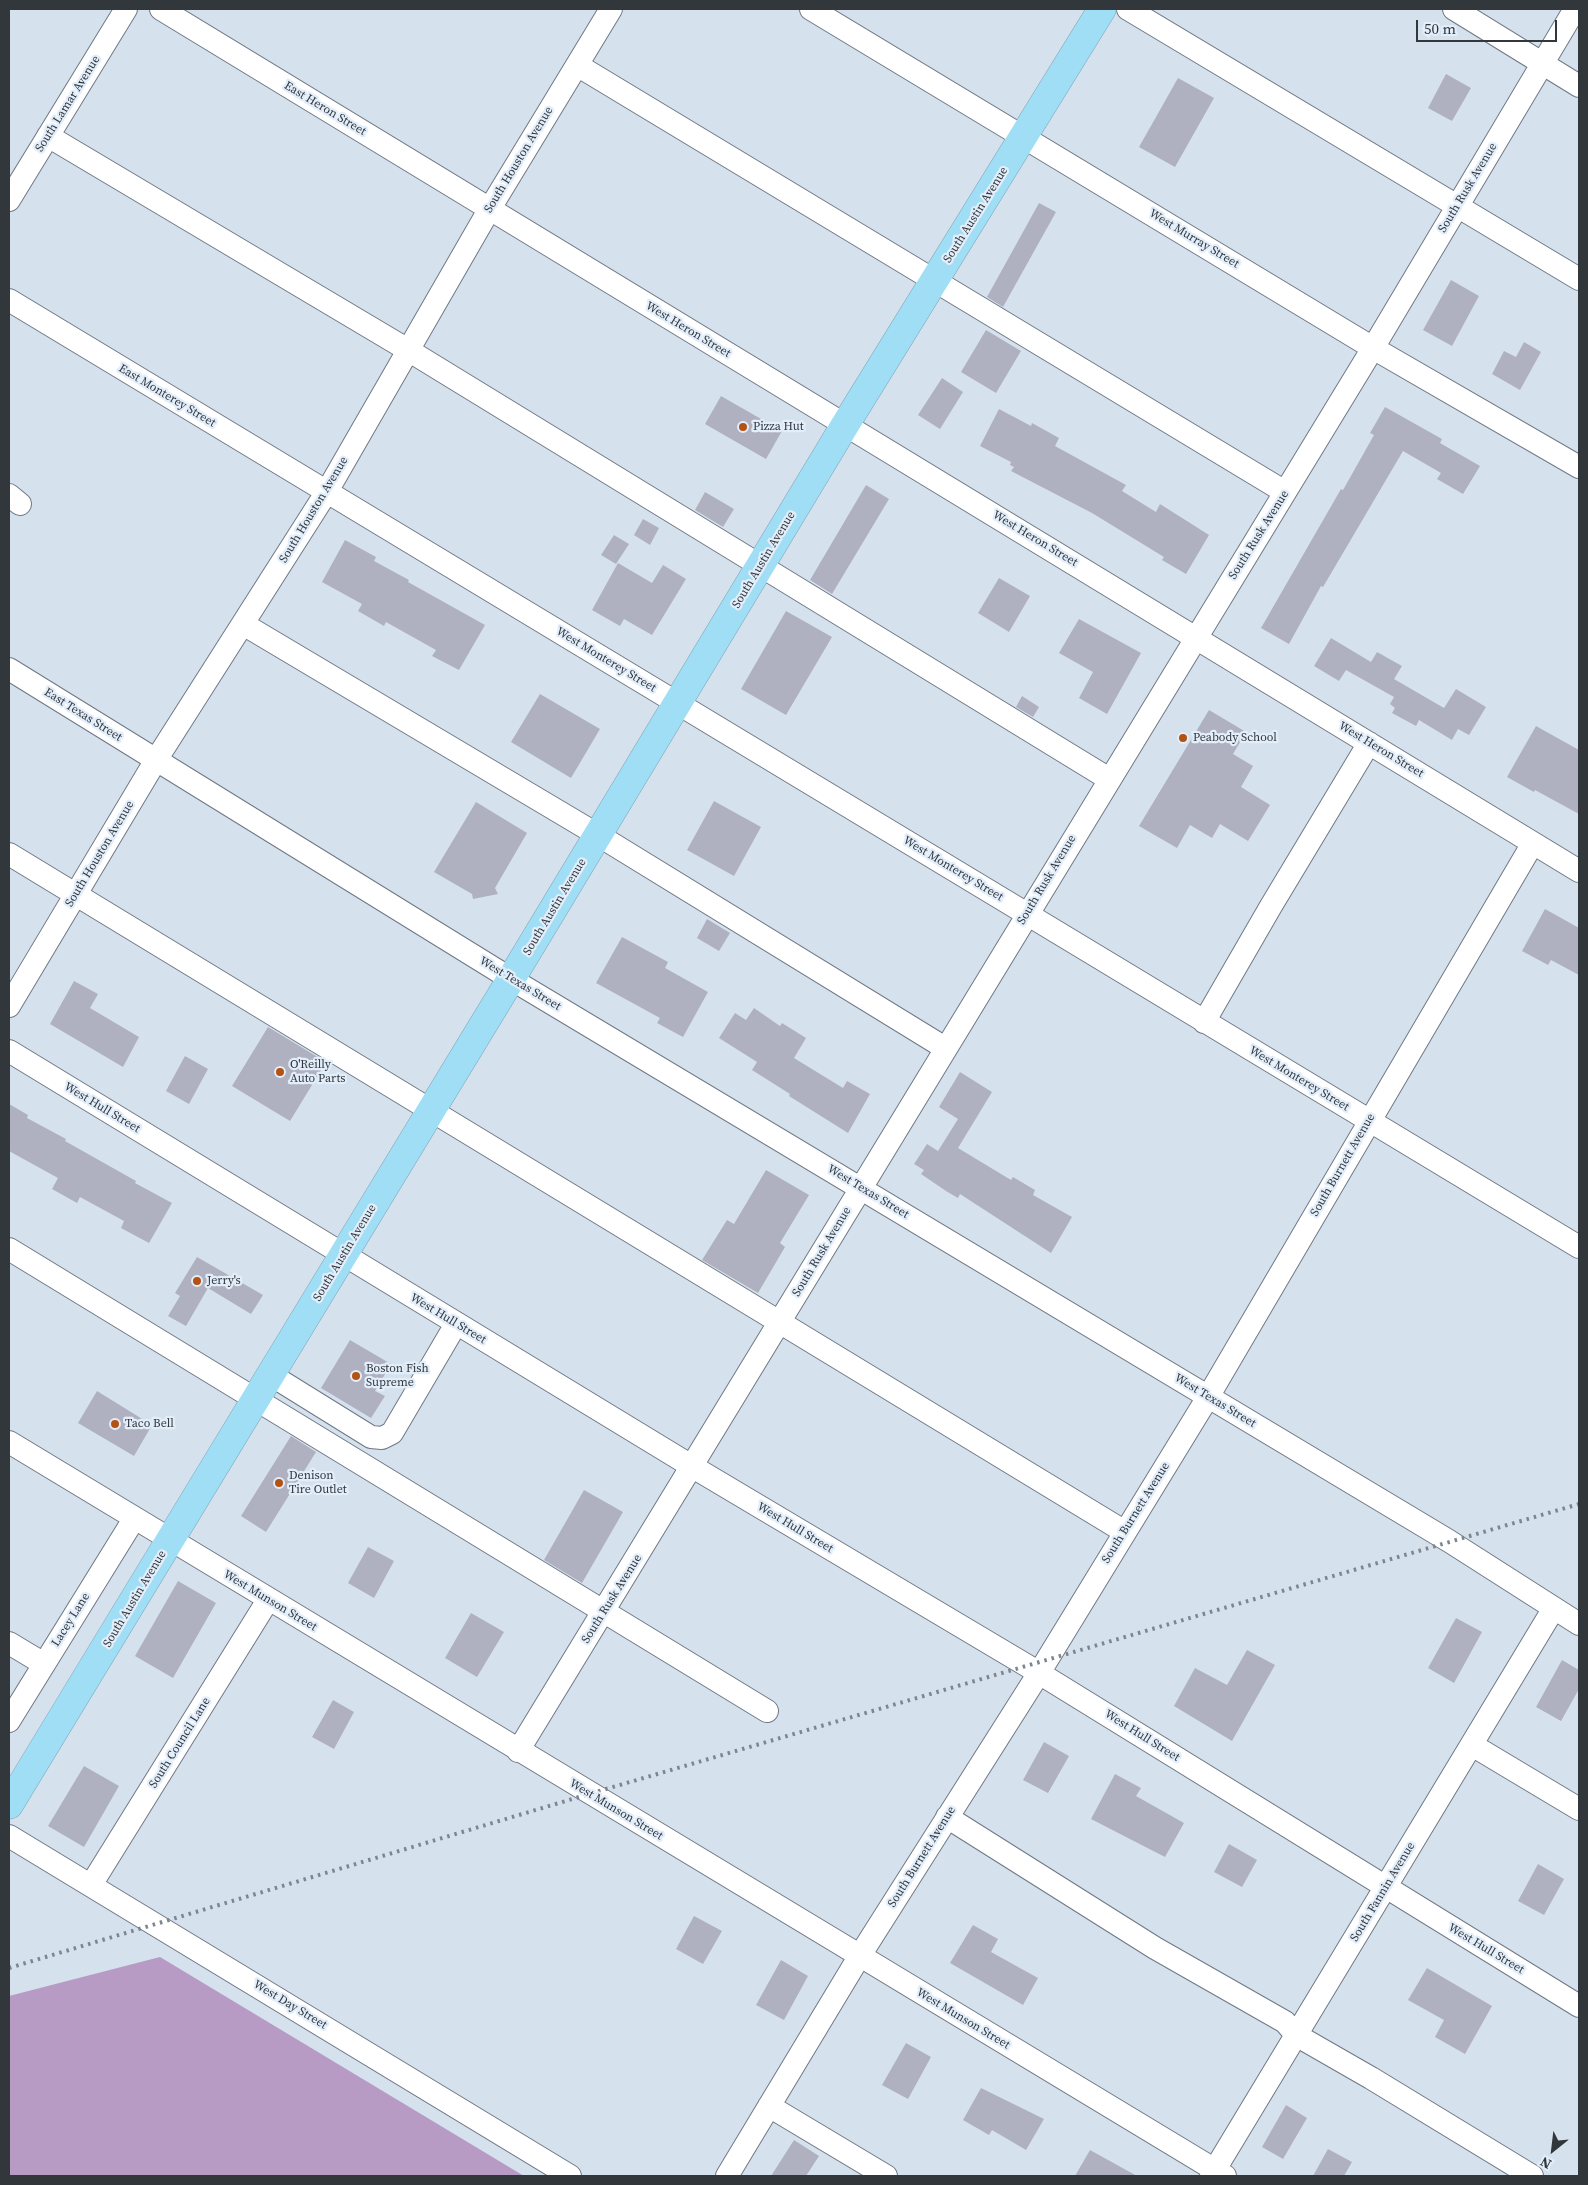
<!DOCTYPE html>
<html>
<head>
<meta charset="utf-8">
<style>
	body { margin:0 }
	#map { position:relative; width:1588px; height:2185px; overflow:hidden; background:#d6e1ee; font-family:"Source Serif 4",serif }
	canvas { display:block }
	.frame { position:absolute; inset:0; border:10px solid #32373c; pointer-events:none }
	.north { position:absolute; left:1528px; top:2125px; width:50px; height:50px; -webkit-text-stroke:4px #e3eefb; paint-order:stroke; rotate:209deg; font-size:14px; font-weight:700; line-height:20px; text-align:center; color:#32373c }
	.north::after { content:''; display:block; margin:auto; width:18px; height:22px; background:#32373c; clip-path:polygon(50% 0,100% 100%,50% 72%,0 100%) }
	.scale { position:absolute; left:1416px; top:20px; width:141px; height:22px; box-sizing:border-box; border:2px solid #32373c; border-top:0; padding-left:6px; font-size:15px; line-height:18px; white-space:nowrap; color:#32373c; -webkit-text-stroke:4px #e3eefb; paint-order:stroke }
</style>
</head>
<body>
<div id="map">
<canvas width="1588" height="2185"></canvas>
<div class="frame"></div>
<div class="north">N</div>
<div class="scale">50 m</div>
</div>
<script>
const c = document.querySelector('canvas').getContext('2d');
c.lineJoin = 'round';
function fill(path, color) {
  c.fillStyle = color;
  c.fill(path, 'evenodd');
}
function stroke(path, color, width, dash) {
  c.strokeStyle = color;
  c.lineWidth = width;
  c.lineCap = dash ? 'butt' : 'round';
  c.setLineDash(dash || []);
  c.stroke(path);
}
function write(font, color, halo, rows, align = 'center') {
  c.font = font + ' "Source Serif 4",serif';
  c.lineWidth = 4.5;
  c.setLineDash([]);
  c.textBaseline = 'middle';
  c.strokeStyle = halo;
  c.fillStyle = color;
  for (const [text, x, y, turn = 0] of rows) {
    c.save();
    c.translate(x, y);
    c.rotate((+turn || 0) * Math.PI / 180);
    c.textAlign = isNaN(turn) ? turn : align;
    if (halo) c.strokeText(text, 0, 0);
    c.fillText(text, 0, 0);
    c.restore();
  }
}
fill(new Path2D(`
	M 160,1957 L 524,2176 L 9,2176 L 9,1996 Z`), '#b79bc5');
fill(new Path2D(`
	M 1446,74 L 1471,88 L 1452,121 L 1428,108 Z
	M 1178,78 L 1214,98 L 1175,167 L 1139,147 Z
	M 1039,203 L 1056,212 L 1003,307 L 987,297 Z
	M 1451,280 L 1479,296 L 1452,346 L 1423,330 Z
	M 986,330 L 1021,351 L 996,393 L 961,372 Z
	M 1524,342 L 1541,352 L 1520,390 L 1492,374 L 1504,351 L 1516,357 Z
	M 942,378 L 963,392 L 940,429 L 918,415 Z
	M 721,396 L 782,431 L 766,459 L 705,424 Z
	M 1385,407 L 1442,439 L 1440,443 L 1480,466 L 1463,494 L 1437,479 L 1441,473 L 1403,451 L 1323,587 L 1321,586 L 1289,644 L 1261,628 L 1341,489 L 1343,490 L 1374,435 L 1370,433 Z
	M 999,409 L 1031,426 L 1032,423 L 1059,438 L 1055,446 L 1126,485 L 1122,491 L 1156,512 L 1160,504 L 1209,535 L 1186,574 L 1162,560 L 1164,557 L 1092,513 L 1011,471 L 1014,467 L 1010,465 L 1011,462 L 980,446 Z
	M 866,485 L 889,499 L 832,594 L 810,580 Z
	M 705,492 L 734,509 L 723,527 L 695,510 Z
	M 643,519 L 659,528 L 650,545 L 634,535 Z
	M 614,535 L 629,544 L 616,564 L 601,555 Z
	M 345,540 L 376,557 L 374,561 L 409,580 L 408,582 L 485,625 L 459,670 L 432,656 L 436,650 L 386,622 L 384,626 L 358,611 L 362,604 L 322,582 Z
	M 618,563 L 652,583 L 663,565 L 686,579 L 652,635 L 624,619 L 620,626 L 592,610 Z
	M 999,578 L 1030,596 L 1009,632 L 978,613 Z
	M 786,611 L 832,637 L 786,715 L 741,689 Z
	M 1079,619 L 1141,653 L 1107,714 L 1079,698 L 1093,672 L 1059,653 Z
	M 1331,638 L 1371,662 L 1377,652 L 1402,666 L 1394,679 L 1444,708 L 1456,689 L 1486,707 L 1469,735 L 1458,729 L 1452,740 L 1419,720 L 1416,726 L 1392,713 L 1395,708 L 1390,704 L 1394,697 L 1346,670 L 1339,681 L 1314,666 Z
	M 540,694 L 600,729 L 571,778 L 511,742 Z
	M 1022,696 L 1039,707 L 1033,717 L 1016,707 Z
	M 1209,710 L 1246,732 L 1233,754 L 1253,766 L 1241,787 L 1270,805 L 1248,841 L 1220,824 L 1212,838 L 1190,825 L 1177,848 L 1139,826 Z
	M 1536,726 L 1579,750 L 1579,814 L 1535,790 L 1534,792 L 1507,777 Z
	M 714,801 L 761,827 L 734,876 L 687,850 Z
	M 476,802 L 527,833 L 495,888 L 498,894 L 473,899 L 472,894 L 434,872 Z
	M 1545,909 L 1579,928 L 1579,975 L 1551,960 L 1548,965 L 1522,951 Z
	M 707,919 L 730,933 L 719,951 L 697,938 Z
	M 622,937 L 668,962 L 665,968 L 708,992 L 683,1037 L 657,1023 L 660,1018 L 596,983 Z
	M 74,981 L 98,994 L 90,1008 L 139,1037 L 123,1067 L 50,1024 Z
	M 754,1008 L 780,1026 L 782,1023 L 806,1038 L 794,1058 L 843,1088 L 847,1081 L 870,1094 L 848,1133 L 789,1096 L 790,1094 L 752,1070 L 757,1062 L 719,1038 L 735,1013 L 746,1020 Z
	M 268,1027 L 326,1062 L 290,1121 L 232,1086 Z
	M 185,1056 L 208,1069 L 189,1104 L 166,1091 Z
	M 960,1072 L 992,1092 L 958,1148 L 1011,1180 L 1013,1177 L 1035,1190 L 1033,1195 L 1072,1217 L 1051,1253 L 960,1194 L 958,1198 L 946,1191 L 921,1174 L 924,1170 L 914,1164 L 927,1144 L 938,1151 L 958,1119 L 939,1107 Z
	M 9,1104 L 28,1115 L 27,1118 L 66,1139 L 65,1141 L 136,1181 L 135,1183 L 172,1203 L 149,1243 L 121,1228 L 124,1221 L 80,1197 L 77,1203 L 52,1189 L 58,1178 L 9,1151 Z
	M 766,1170 L 809,1195 L 780,1243 L 785,1247 L 758,1293 L 702,1260 L 727,1220 L 734,1224 Z
	M 197,1257 L 263,1295 L 251,1314 L 208,1288 L 186,1326 L 168,1316 L 180,1296 L 175,1293 Z
	M 350,1340 L 391,1364 L 375,1391 L 385,1396 L 371,1418 L 321,1388 Z
	M 97,1391 L 152,1425 L 134,1456 L 78,1423 Z
	M 291,1436 L 316,1452 L 266,1532 L 241,1516 Z
	M 584,1490 L 623,1512 L 582,1583 L 544,1560 Z
	M 368,1547 L 394,1561 L 374,1598 L 348,1583 Z
	M 178,1581 L 216,1603 L 173,1678 L 135,1656 Z
	M 471,1613 L 504,1632 L 477,1677 L 445,1658 Z
	M 1456,1618 L 1482,1632 L 1454,1683 L 1428,1668 Z
	M 1247,1650 L 1275,1665 L 1232,1741 L 1174,1706 L 1195,1668 L 1227,1685 Z
	M 1562,1660 L 1579,1670 L 1579,1689 L 1561,1721 L 1536,1707 Z
	M 333,1700 L 354,1712 L 334,1749 L 312,1737 Z
	M 1044,1742 L 1069,1756 L 1048,1793 L 1023,1780 Z
	M 84,1766 L 119,1786 L 84,1847 L 48,1826 Z
	M 1115,1774 L 1141,1788 L 1136,1796 L 1184,1823 L 1165,1857 L 1091,1819 Z
	M 1229,1844 L 1257,1860 L 1242,1887 L 1214,1872 Z
	M 1538,1864 L 1564,1879 L 1544,1915 L 1518,1901 Z
	M 694,1916 L 722,1931 L 703,1964 L 676,1949 Z
	M 973,1925 L 998,1939 L 991,1952 L 1038,1978 L 1023,2005 L 950,1963 Z
	M 781,1960 L 808,1976 L 784,2020 L 756,2005 Z
	M 1427,1968 L 1492,2006 L 1465,2054 L 1435,2037 L 1444,2020 L 1408,2000 Z
	M 906,2043 L 931,2057 L 908,2099 L 882,2085 Z
	M 981,2088 L 1044,2119 L 1026,2150 L 992,2130 L 989,2135 L 963,2120 Z
	M 1286,2105 L 1307,2118 L 1283,2159 L 1262,2147 Z
	M 794,2140 L 819,2156 L 806,2176 L 771,2176 Z
	M 1328,2149 L 1352,2162 L 1344,2176 L 1313,2176 Z
	M 1090,2150 L 1137,2176 L 1075,2176 Z`), '#b0b1c0');
const minor = new Path2D(`
	M 161,9 L 1579,871
	M 811,9 L 1373,348 L 1579,467
	M 1128,9 L 1579,279
	M 1454,9 L 1579,86
	M 577,65 L 1285,492
	M 48,136 L 408,350 L 1109,779
	M 9,200 L 126,9
	M 9,300 L 1579,1247
	M 9,495 L 20,504
	M 243,624 L 598,835 L 945,1048
	M 9,669 L 511,979 L 1449,1541 L 1579,1624
	M 9,854 L 1125,1532
	M 9,1006 L 156,760 L 326,493 L 489,210 L 611,9
	M 1204,1022 L 1271,906 L 1369,743
	M 9,1051 L 693,1467 L 1026,1665 L 1579,2006
	M 9,1249 L 767,1711
	M 271,1375 L 371,1437 L 382,1438 L 392,1433 L 456,1324
	M 9,1442 L 1225,2176
	M 9,1643 L 44,1664
	M 9,1721 L 134,1519
	M 1472,1745 L 1579,1809
	M 518,1751 L 1373,348 L 1575,9
	M 947,1817 L 1155,1948 L 1285,2022 L 1296,2035 L 1371,2078 L 1532,2176
	M 9,1836 L 570,2176
	M 91,1885 L 268,1600
	M 769,2106 L 886,2176
	M 727,2176 L 859,1957 L 1039,1673 L 1208,1397 L 1533,843
	M 1211,2176 L 1554,1608`);
const highway = new Path2D(`
	M 9,1805 L 511,979 L 845,425 L 1102,9`);
stroke(minor, '#6f7985', 24);
stroke(highway, '#79a4b4', 29);
stroke(minor, '#fff', 22);
stroke(highway, '#9fdef4', 28);
stroke(new Path2D(`
	M 9,1968 L 589,1794 L 1579,1504`), '#7d858e', 4, [2.5, 5]);
for (const [x, y, r, color] of [
	[743,427,5,"#b45214"],
	[1183,738,5,"#b45214"],
	[280,1072,5,"#b45214"],
	[197,1281,5,"#b45214"],
	[356,1376,5,"#b45214"],
	[115,1424,5,"#b45214"],
	[279,1483,5,"#b45214"]
]) {
  const dot = new Path2D();
  dot.arc(x, y, r, 0, 2 * Math.PI);
  c.fillStyle = color;
  c.fill(dot);
  stroke(dot, '#e3eefb', 2);
}
write('12px', '#32373c', '#e3eefb', [
	["South Lamar Avenue",68,104,-58],
	["East Heron Street",325,109,31],
	["South Houston Avenue",519,160,-59],
	["South Rusk Avenue",1468,188,-59],
	["South Austin Avenue",976,215,-58],
	["West Murray Street",1194,239,31],
	["West Heron Street",688,330,31],
	["East Monterey Street",167,396,31],
	["South Houston Avenue",314,510,-59],
	["South Rusk Avenue",1259,535,-58],
	["West Heron Street",1035,539,31],
	["South Austin Avenue",764,560,-59],
	["West Monterey Street",606,660,31],
	["East Texas Street",83,715,32],
	["West Heron Street",1381,750,31],
	["South Houston Avenue",100,854,-59],
	["West Monterey Street",953,869,31],
	["South Rusk Avenue",1047,880,-59],
	["South Austin Avenue",555,907,-59],
	["West Texas Street",520,984,31],
	["West Monterey Street",1299,1079,31],
	["West Hull Street",102,1108,31],
	["South Burnett Avenue",1343,1165,-60],
	["West Texas Street",868,1192,31],
	["South Rusk Avenue",822,1252,-59],
	["South Austin Avenue",345,1253,-59],
	["West Hull Street",448,1319,31],
	["West Texas Street",1215,1401,31],
	["South Burnett Avenue",1136,1513,-58],
	["West Hull Street",795,1528,31],
	["South Austin Avenue",135,1599,-59],
	["South Rusk Avenue",612,1599,-58],
	["West Munson Street",270,1601,31],
	["Lacey Lane",71,1620,-58],
	["West Hull Street",1142,1736,32],
	["South Council Lane",180,1743,-58],
	["West Munson Street",616,1810,31],
	["South Burnett Avenue",922,1857,-58],
	["South Fannin Avenue",1383,1892,-59],
	["West Hull Street",1486,1949,31],
	["West Day Street",290,2005,31],
	["West Munson Street",963,2019,31]
]);
write('12px', '#32373c', '#e3eefb', [
	["Pizza Hut",753,427],
	["Peabody School",1193,738],
	["O'Reilly",290,1065],
	["Auto Parts",290,1079],
	["Jerry's",207,1281],
	["Boston Fish",366,1369],
	["Supreme",366,1383],
	["Taco Bell",125,1424],
	["Denison",289,1476],
	["Tire Outlet",289,1490]
], 'left');
</script>
</body>
</html>
